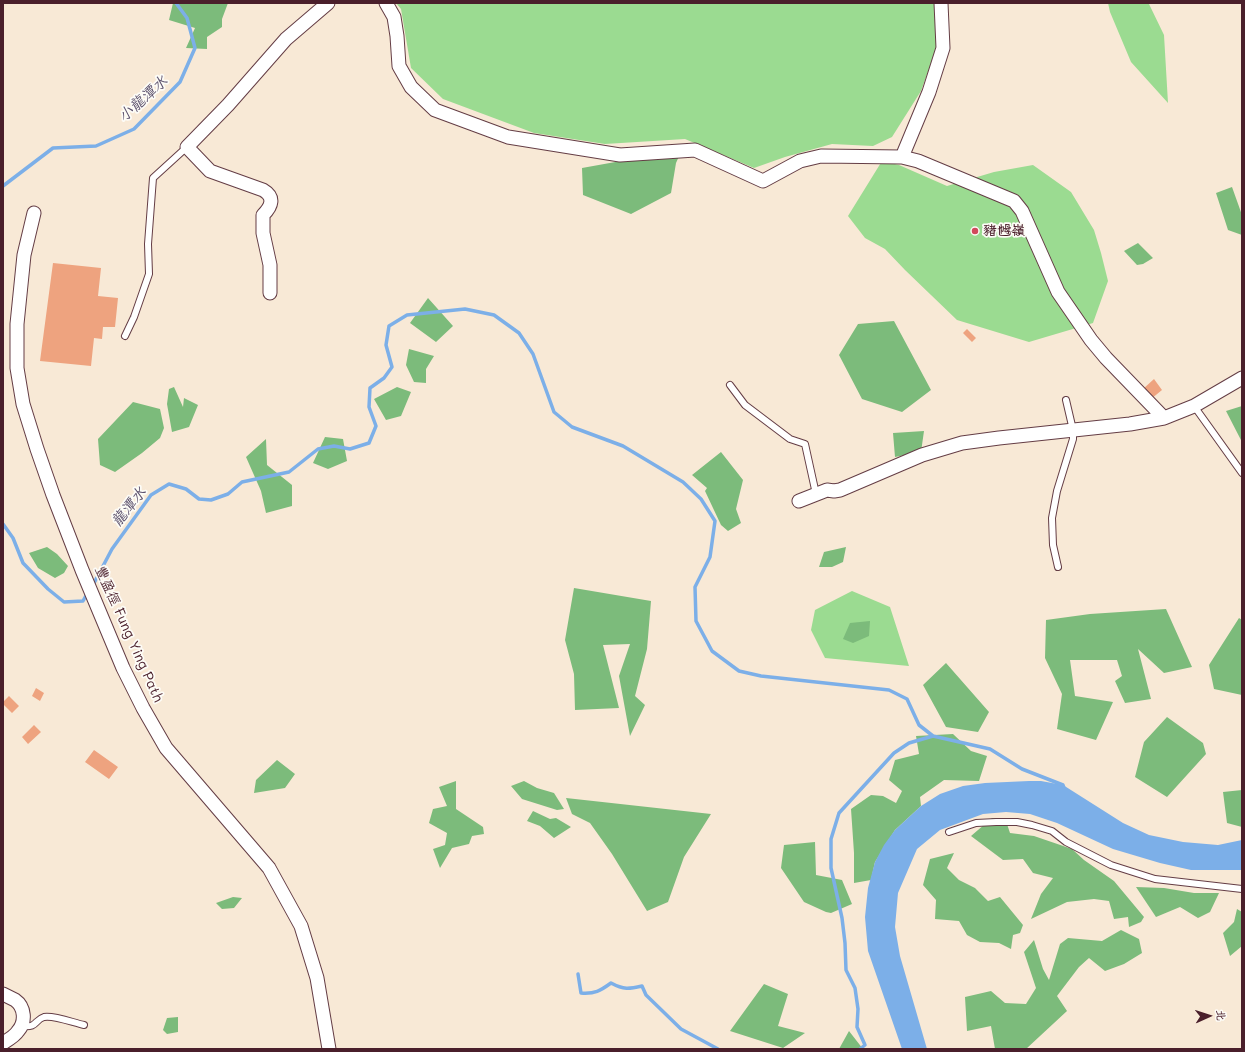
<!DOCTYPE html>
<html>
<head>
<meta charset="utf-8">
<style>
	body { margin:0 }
	#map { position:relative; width:1245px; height:1052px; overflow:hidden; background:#f8e9d6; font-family:Mali,"LXGW WenKai TC",sans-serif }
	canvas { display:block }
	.frame { position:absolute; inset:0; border:4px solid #4a1f2b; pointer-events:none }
	.north { position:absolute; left:1189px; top:996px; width:40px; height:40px; -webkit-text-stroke:3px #fdfcf7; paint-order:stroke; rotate:87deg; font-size:11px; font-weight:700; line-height:16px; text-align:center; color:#4a1f2b }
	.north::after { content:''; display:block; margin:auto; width:14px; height:18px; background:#4a1f2b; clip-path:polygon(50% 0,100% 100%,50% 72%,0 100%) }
</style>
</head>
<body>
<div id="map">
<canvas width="1245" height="1052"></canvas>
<div class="frame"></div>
<div class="north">北</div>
</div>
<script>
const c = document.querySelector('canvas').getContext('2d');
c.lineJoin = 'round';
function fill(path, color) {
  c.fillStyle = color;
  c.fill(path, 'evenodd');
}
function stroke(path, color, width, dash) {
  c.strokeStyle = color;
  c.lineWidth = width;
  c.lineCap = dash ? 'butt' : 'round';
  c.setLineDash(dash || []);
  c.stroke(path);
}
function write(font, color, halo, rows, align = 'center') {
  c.font = font + ' Mali,"LXGW WenKai TC",sans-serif';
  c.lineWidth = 3.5;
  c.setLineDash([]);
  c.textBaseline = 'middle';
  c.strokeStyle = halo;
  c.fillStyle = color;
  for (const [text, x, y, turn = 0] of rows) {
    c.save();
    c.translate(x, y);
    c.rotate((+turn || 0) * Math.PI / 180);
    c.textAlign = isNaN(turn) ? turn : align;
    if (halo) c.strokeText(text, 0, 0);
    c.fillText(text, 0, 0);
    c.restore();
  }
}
fill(new Path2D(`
	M 396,3 L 936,3 L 938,44 L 921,91 L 892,137 L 873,146 L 832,144 L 785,157 L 754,168 L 685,139 L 605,144 L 534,133 L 443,99 L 411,68 L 401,9 Z
	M 1108,3 L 1154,3 L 1149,4 L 1164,35 L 1168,103 L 1131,62 L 1110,12 Z
	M 882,161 L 899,165 L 947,186 L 994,172 L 1033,165 L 1071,192 L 1094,230 L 1101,253 L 1108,281 L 1093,323 L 1029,342 L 957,320 L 905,270 L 885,249 L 865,238 L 848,216 Z
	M 852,591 L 890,607 L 909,666 L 825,658 L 811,630 L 815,610 Z`), '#9bdb91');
fill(new Path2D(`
	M 173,3 L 228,3 L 222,19 L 222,27 L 207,37 L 207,49 L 186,48 L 195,28 L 169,20 Z
	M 680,154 L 676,163 L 671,193 L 631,214 L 583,195 L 582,168 L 632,159 Z
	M 1232,187 L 1242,215 L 1242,235 L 1228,230 L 1216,193 Z
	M 1138,243 L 1153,258 L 1143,264 L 1137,265 L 1124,251 Z
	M 428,298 L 453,326 L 436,342 L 410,323 Z
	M 894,321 L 931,390 L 902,412 L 862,399 L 839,355 L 858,324 Z
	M 409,349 L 434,356 L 426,369 L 426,383 L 414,382 L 406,365 Z
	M 174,387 L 183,407 L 184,398 L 198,405 L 189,427 L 172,432 L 167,404 L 169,389 Z
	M 397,387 L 411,392 L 401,416 L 386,420 L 374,399 Z
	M 133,402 L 160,409 L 164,428 L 160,438 L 142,453 L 115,472 L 100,465 L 98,439 Z
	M 1242,406 L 1242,442 L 1226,411 Z
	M 924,431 L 921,452 L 895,457 L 893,433 Z
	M 325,437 L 343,439 L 347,461 L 328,469 L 313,463 Z
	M 266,439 L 267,465 L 292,485 L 292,506 L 266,513 L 261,491 L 246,457 Z
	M 721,452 L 743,480 L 736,509 L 741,523 L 728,531 L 721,525 L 705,491 L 707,488 L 692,475 Z
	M 47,547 L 57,554 L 68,566 L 64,573 L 55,578 L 38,568 L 29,553 Z
	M 846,547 L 843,562 L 832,567 L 819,567 L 824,552 Z
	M 574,588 L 651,601 L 647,649 L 635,696 L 645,705 L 630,736 L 619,676 L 630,644 L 603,645 L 619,708 L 575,710 L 574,674 L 565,640 Z
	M 1166,609 L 1192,667 L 1164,673 L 1138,649 L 1151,699 L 1125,703 L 1115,681 L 1122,676 L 1117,660 L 1070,660 L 1075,696 L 1113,702 L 1096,740 L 1057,729 L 1062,694 L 1045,658 L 1046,620 L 1090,614 Z
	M 1239,618 L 1242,620 L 1242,695 L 1214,689 L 1209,665 Z
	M 870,621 L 869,636 L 853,643 L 843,639 L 850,623 Z
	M 946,663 L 989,712 L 978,732 L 946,727 L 923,685 Z
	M 1167,717 L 1203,743 L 1206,754 L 1167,797 L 1135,777 L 1144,742 Z
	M 953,734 L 971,751 L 987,756 L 979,781 L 944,780 L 920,797 L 921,806 L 895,830 L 875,862 L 871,880 L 854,883 L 854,853 L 851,809 L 871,795 L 883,796 L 896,803 L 902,791 L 889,780 L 895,760 L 919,754 L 916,736 Z
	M 277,760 L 295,774 L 285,788 L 254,793 L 256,780 Z
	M 456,781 L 456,809 L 483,827 L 484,834 L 472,836 L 469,844 L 452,848 L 440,868 L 433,849 L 445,845 L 447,833 L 429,823 L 433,809 L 447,806 L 439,787 Z
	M 524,781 L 537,788 L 554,793 L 564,809 L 557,810 L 522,799 L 511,786 Z
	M 1242,790 L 1242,827 L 1227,823 L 1223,792 Z
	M 566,798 L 711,814 L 684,857 L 668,902 L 647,911 L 612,854 L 590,823 L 572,814 Z
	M 533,811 L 550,819 L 556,818 L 571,827 L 554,838 L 540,826 L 527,821 Z
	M 992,818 L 1005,818 L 1010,833 L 1034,836 L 1072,849 L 1084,860 L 1114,881 L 1144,917 L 1141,922 L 1129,927 L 1128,917 L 1114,919 L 1109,901 L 1094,899 L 1067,902 L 1031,919 L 1041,894 L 1053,878 L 1033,873 L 1023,859 L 1003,860 L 971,836 Z
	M 815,842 L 816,875 L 842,880 L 852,904 L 831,913 L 826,912 L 804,902 L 781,868 L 784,845 Z
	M 954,853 L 947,868 L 959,880 L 975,888 L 988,901 L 1000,897 L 1023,925 L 1020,933 L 1013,935 L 1011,949 L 999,943 L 980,942 L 967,935 L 959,921 L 935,919 L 936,900 L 923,885 L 930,859 Z
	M 1136,887 L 1164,888 L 1194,893 L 1219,893 L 1210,912 L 1198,918 L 1180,907 L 1156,917 Z
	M 233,897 L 242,898 L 234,908 L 222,909 L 216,903 Z
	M 1237,909 L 1242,912 L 1242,946 L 1230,956 L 1223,933 L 1234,922 Z
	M 1121,930 L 1139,939 L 1142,953 L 1124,964 L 1105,971 L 1089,958 L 1079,967 L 1057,996 L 1067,1011 L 1026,1049 L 995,1049 L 991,1026 L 967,1031 L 965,997 L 991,991 L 1005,1003 L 1026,1004 L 1036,988 L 1024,952 L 1034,940 L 1043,969 L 1049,980 L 1060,944 L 1068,938 L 1102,941 Z
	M 764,984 L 788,994 L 778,1026 L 805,1033 L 783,1048 L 730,1031 Z
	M 178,1017 L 178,1032 L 167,1034 L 163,1030 L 167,1018 Z
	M 849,1031 L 863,1049 L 839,1049 Z`), '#7cbb7b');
fill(new Path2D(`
	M 1029,781 L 1041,781 L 1063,785 L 1123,823 L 1149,835 L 1183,842 L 1218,845 L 1242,840 L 1242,870 L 1191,870 L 1160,863 L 1113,849 L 1057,823 L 1030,814 L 1006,812 L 983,814 L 940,830 L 917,849 L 898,893 L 895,927 L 900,956 L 927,1049 L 902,1049 L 868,951 L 865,917 L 868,888 L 875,862 L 884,845 L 895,830 L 921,806 L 940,794 L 963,786 L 985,783 Z`), '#7cafe8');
stroke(new Path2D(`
	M 3,186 L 53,148 L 96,146 L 134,129 L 180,82 L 195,48 L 187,18 L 176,3
	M 3,524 L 13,538 L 23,563 L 48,589 L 64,602 L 83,601 L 88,592
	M 93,585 L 112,549 L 151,495 L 169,484 L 186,489 L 199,499 L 211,500 L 228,494 L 242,482 L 289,472 L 318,449 L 334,446 L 350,449 L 369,443 L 376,426 L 369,407 L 370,388 L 384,378 L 392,367 L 386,345 L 389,326 L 407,315 L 465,309 L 494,315 L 519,333 L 533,354 L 554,412 L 572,427 L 623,446 L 683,482 L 701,499 L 715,521 L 710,557 L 695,587 L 696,621 L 712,651 L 739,671 L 761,676 L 889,690 L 907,699 L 919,725 L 933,736 L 990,749 L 1022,769 L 1063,785 L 1064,788
	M 578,974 L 581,993 C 595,994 600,991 611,983 C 624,990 629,989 642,986 L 646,995 L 681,1029 L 718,1049
	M 860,1049 L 865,1045 L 857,1027 L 858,1009 L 855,988 L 846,970 L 845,943 L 842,918 L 831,868 L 831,839 L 839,813 L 894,753 L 909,743 L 933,736`), '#7cafe8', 3.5);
fill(new Path2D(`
	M 53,263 L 101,268 L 98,296 L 118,298 L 115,327 L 103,327 L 102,339 L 94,338 L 91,366 L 40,361 Z
	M 967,329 L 976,338 L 972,342 L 963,333 Z
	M 1154,379 L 1162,390 L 1151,399 L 1143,389 Z
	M 36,688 L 44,693 L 40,701 L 32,696 Z
	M 9,696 L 19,706 L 12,713 L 3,704 L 3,702 Z
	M 34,725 L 41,732 L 28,744 L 22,737 Z
	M 94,750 L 118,767 L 109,779 L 85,762 Z`), '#eea37f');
const lane = new Path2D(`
	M 125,336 L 134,317 L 149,274 L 148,244 L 153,178 L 187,147
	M 730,385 L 745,405 L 790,439 L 805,444 L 816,494
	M 1194,406 L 1242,473
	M 1058,567 L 1053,545 L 1052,518 L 1057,491 L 1073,439 L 1073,430 L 1066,400
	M 949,832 L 976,823 L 996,822 L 1017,822 L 1032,825 L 1052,831 L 1066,842 L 1111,865 L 1155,879 L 1242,889
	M 22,1026 C 38,1028 34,1020 44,1017 C 54,1015 74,1023 84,1025`);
const street = new Path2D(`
	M 386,3 L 394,17 L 397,36 L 399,66 L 411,87 L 435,110 L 508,137 L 620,155 L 695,150 L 763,181 L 800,161 L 821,156 L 902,157 L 918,161 L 1014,201 L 1022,211 L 1058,292 L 1091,340 L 1106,358 L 1164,418
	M 902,157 L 929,92 L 943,48 L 941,3
	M 34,213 L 24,255 L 17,324 L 17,368 L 23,404 L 37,449 L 53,495 L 82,570 L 123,668 L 143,708 L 166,748 L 269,868 L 301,926 L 317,978 L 329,1049
	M 270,293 L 270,265 L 263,233 L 263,215 C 272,206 275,197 263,190 L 210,171 L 187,147 L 228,105 L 286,39 L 328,3
	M 799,501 L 827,490 L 834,491 L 840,490 L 922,455 L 962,443 L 999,438 L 1130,424 L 1164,418 L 1194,406 L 1242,378
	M 3,994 C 7,996 11,998 15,1000 C 25,1007 26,1022 18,1031 C 15,1036 8,1040 3,1043`);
stroke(lane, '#643d45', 8);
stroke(street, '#643d45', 15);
stroke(lane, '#fff', 6);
stroke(street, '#fff', 13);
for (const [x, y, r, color] of [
	[975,231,4,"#d1495b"]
]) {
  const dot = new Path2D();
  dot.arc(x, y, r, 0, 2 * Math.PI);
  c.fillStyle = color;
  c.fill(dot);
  stroke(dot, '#fdfcf7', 1.5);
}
write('bold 14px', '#4a1f2b', '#fdfcf7', [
	["豬乸嶺",983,231]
], 'left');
write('14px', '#4a1f2b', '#fdfcf7', [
	["豐盈徑 Fung Ying Path",129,634,66]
]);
write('italic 15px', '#5c516d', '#fdfcf7', [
	["小龍潭水",143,99,-42],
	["龍潭水",129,507,-51]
]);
</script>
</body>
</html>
